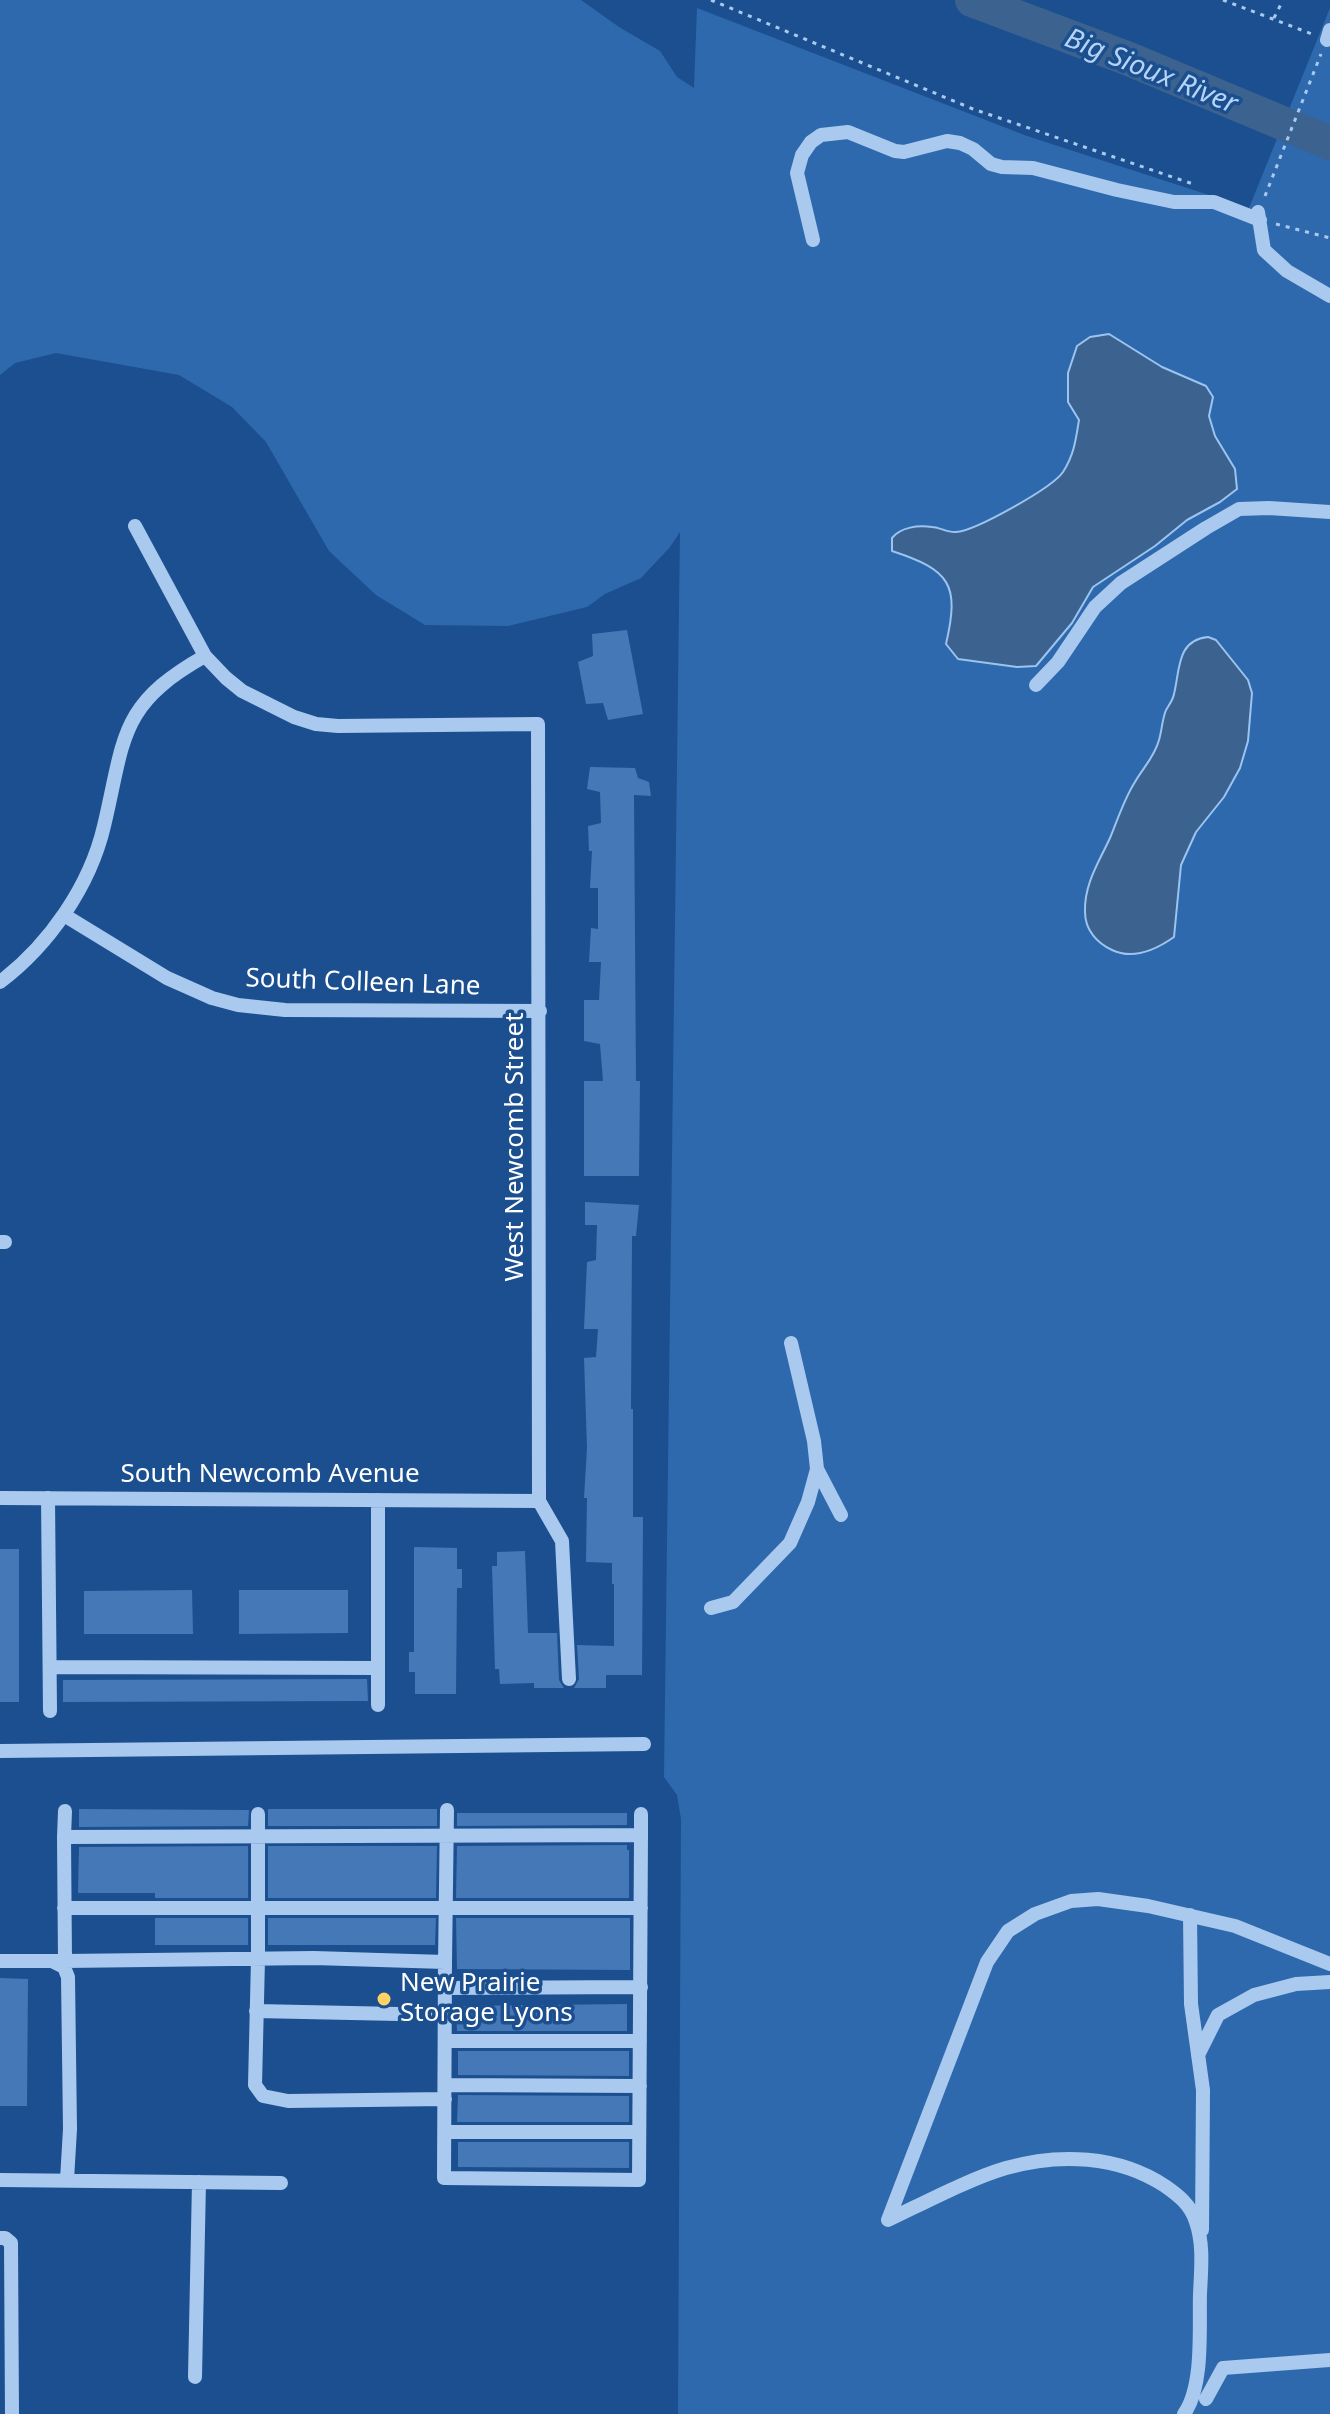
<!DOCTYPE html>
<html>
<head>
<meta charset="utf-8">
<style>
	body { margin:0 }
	canvas { display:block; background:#1b4f8f }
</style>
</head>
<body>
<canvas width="1330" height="2414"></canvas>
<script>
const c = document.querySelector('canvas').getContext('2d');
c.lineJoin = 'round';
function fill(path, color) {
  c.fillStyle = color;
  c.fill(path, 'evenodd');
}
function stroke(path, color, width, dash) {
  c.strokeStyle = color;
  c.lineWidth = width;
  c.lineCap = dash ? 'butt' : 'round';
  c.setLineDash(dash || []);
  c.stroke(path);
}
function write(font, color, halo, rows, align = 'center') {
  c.font = font + ' "Noto Sans",sans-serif';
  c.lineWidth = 7;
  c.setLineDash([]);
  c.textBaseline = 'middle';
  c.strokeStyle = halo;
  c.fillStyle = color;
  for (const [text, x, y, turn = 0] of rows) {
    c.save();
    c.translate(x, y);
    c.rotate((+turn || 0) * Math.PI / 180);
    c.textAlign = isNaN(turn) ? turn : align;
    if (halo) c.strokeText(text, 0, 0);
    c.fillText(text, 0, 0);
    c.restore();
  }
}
fill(new Path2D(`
	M 0,0 L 581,0 L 619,27 L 660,51 L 677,77 L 694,88 L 697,8 L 1027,136 L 1249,208 L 1330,8 L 1330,2414 L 678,2414 L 681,1819 L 677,1795 L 664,1777 L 680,532 L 670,547 L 641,578 L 605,594 L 587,607 L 508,626 L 425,625 L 376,595 L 329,551 L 266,442 L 232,407 L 179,375 L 56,353 L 15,363 L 0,375 Z`), '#2e69ad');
const water = new Path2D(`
	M 1109,334 L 1162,367 L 1206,386 L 1213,397 L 1209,416 L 1215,436 L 1235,469 L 1237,489 L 1220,502 L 1187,520 L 1155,546 L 1093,587 L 1072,623 L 1036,666 L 1017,667 L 958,659 L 946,644 C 960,584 950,570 892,551 L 892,538 C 901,527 918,525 932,527 C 939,527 948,533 956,532 C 975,531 1052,488 1063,472 C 1074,455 1076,439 1079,420 L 1068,402 L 1068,373 L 1077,346 L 1090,337 Z
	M 1208,637 L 1216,640 L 1248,680 L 1252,693 L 1248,741 L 1240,768 L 1224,797 L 1196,832 L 1181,865 L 1174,937 C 1157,949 1133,960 1112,950 C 1097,943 1085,930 1085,912 C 1084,884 1099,862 1110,838 C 1118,819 1124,799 1135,782 C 1143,768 1155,756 1159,740 C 1162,730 1162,720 1166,710 C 1169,705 1173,700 1174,694 C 1180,671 1176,640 1208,637 Z`);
fill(water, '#3c6290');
stroke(water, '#9cc4f0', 2);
stroke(new Path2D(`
	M 972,0 L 1129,59 L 1330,143`), '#3c6290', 34);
fill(new Path2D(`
	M 627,630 L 643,714 L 608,720 L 603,703 L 586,704 L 578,662 L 593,656 L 592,634 Z
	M 590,767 L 635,768 L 638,778 L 649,782 L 651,796 L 634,795 L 636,1081 L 640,1081 L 639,1176 L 584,1176 L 584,1081 L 603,1081 L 600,1044 L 584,1041 L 584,1000 L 599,1000 L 601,962 L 589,962 L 591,928 L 598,929 L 598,888 L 590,888 L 592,851 L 589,851 L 588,826 L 601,823 L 600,792 L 587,789 Z
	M 585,1202 L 639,1205 L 636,1236 L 632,1236 L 631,1409 L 633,1409 L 633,1517 L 643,1517 L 642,1675 L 606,1675 L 606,1688 L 574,1688 L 579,1679 L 577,1645 L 614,1646 L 614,1584 L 612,1584 L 612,1563 L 586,1562 L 587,1498 L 584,1498 L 587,1448 L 584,1358 L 596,1357 L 598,1329 L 584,1329 L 587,1262 L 596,1260 L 597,1225 L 585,1225 Z
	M 414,1547 L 457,1548 L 457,1569 L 462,1569 L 462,1588 L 457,1588 L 456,1694 L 415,1694 L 415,1672 L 409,1672 L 409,1652 L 414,1652 Z
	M 0,1549 L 19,1549 L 19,1702 L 0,1702 Z
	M 525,1551 L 528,1633 L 557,1633 L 559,1680 L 564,1688 L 534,1688 L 534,1683 L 500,1684 L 499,1669 L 495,1669 L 492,1566 L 497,1566 L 497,1552 Z
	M 192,1590 L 193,1634 L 84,1634 L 84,1591 Z
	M 239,1590 L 348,1590 L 348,1633 L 239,1634 Z
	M 367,1679 L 368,1701 L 63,1702 L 63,1680 Z
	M 79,1809 L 249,1810 L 248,1826 L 79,1827 Z
	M 268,1809 L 437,1809 L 437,1826 L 268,1826 Z
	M 457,1813 L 627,1813 L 627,1825 L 457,1826 Z
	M 627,1845 L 627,1850 L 629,1850 L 629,1898 L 456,1898 L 457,1846 Z
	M 248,1846 L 248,1898 L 155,1898 L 155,1893 L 78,1893 L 79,1847 Z
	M 268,1846 L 437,1846 L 436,1898 L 268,1898 Z
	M 155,1918 L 248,1918 L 248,1945 L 155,1945 Z
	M 268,1918 L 436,1918 L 435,1945 L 268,1945 Z
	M 456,1918 L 630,1918 L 630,1970 L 457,1969 Z
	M 0,1978 L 28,1979 L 27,2106 L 0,2106 Z
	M 627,2004 L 627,2031 L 457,2031 L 456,2006 Z
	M 458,2051 L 629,2051 L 629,2076 L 458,2075 Z
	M 458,2095 L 629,2096 L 629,2122 L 457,2122 Z
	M 458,2142 L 629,2142 L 629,2168 L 458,2167 Z`), '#4478b7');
stroke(new Path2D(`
	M 711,0 L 973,109 L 1193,184
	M 1223,0 L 1312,34
	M 1274,18 L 1283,0
	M 1265,196 L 1321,54
	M 1276,224 L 1330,238`), '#a9c9ee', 3, [4, 6]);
stroke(new Path2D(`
	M 1327,40 L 1330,30
	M 1258,212 L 1264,250 L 1287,271 L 1330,296
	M 813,240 L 797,173 L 802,155 L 811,142 L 821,135 L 848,132 L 895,151 L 904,152 L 947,141 L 960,143 L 973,149 L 991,164 L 1002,167 L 1033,168 L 1117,190 L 1174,202 L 1214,202 L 1260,220
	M 135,526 L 205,656 L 226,678 L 242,691 L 294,717 L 316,724 L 338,726 L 538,724 L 539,1501
	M 1036,685 L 1058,662 L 1095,607 L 1121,583 L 1206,528 L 1239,509 L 1269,508 L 1330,512
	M 64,915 L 167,978 L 212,998 L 238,1005 L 285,1010 L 540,1011
	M 0,982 C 49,945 90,886 104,826 C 125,738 118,705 205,656
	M 0,1242 L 5,1242
	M 817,1469 L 841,1515
	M 0,1498 L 539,1501
	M 48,1498 L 50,1711
	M 539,1501 L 562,1541 L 569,1679
	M 711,1608 L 733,1602 L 790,1543 L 808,1502 L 817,1469 L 814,1441 L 791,1343
	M 50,1667 L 378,1668
	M 378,1705 L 378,1500
	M 0,1751 L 644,1744
	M 258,1814 L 258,1959 L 255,2085 L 263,2096 L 288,2101 L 445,2099
	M 641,1814 L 641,1835
	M 64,1837 L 65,1811
	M 64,1908 L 641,1908
	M 1190,1915 L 1191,2004 L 1203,2090 L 1202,2230
	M 0,1961 L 52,1961 L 64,1967 L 68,1977 L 70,2129 L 67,2180
	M 52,1961 L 65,1961 L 314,1958 L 445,1962 L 444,2178 L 639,2180 L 641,1835 L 64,1837 L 65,1961
	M 445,1962 L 447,1810
	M 446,1988 L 641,1987
	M 256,2011 L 446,2015
	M 446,2041 L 640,2041
	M 1198,2055 L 1218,2015 L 1254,1995 L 1296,1984 L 1330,1982
	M 445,2085 L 640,2086
	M 445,2132 L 639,2132
	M 0,2180 L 281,2183
	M 0,2238 L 5,2238 L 11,2243 L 12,2414
	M 195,2377 L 199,2182
	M 1206,2399 L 1223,2368 L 1330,2360
	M 1184,2414 C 1204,2386 1199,2328 1200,2294 C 1201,2270 1204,2245 1196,2222 C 1191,2205 1178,2195 1165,2186 C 1118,2155 1059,2153 1006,2168 C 969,2179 924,2203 888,2220 L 987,1962 L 1008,1931 L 1035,1914 L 1071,1901 L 1098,1899 L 1148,1906 L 1235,1926 L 1330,1964`), '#a9c9ee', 14);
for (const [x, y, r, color] of [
	[384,1999,8,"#ffd166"]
]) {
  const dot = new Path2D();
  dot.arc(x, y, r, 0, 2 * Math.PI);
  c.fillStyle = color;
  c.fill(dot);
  stroke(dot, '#1b4f8f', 3);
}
write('26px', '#fff', '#1b4f8f', [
	["South Colleen Lane",363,983,2],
	["West Newcomb Street",516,1147,-90],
	["South Newcomb Avenue",270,1475]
]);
write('26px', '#fff', '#1b4f8f', [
	["New Prairie",400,1984],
	["Storage Lyons",400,2014]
], 'left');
write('italic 28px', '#b5d3f5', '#1b4f8f', [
	["Big Sioux River",1151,72,22]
]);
</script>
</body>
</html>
